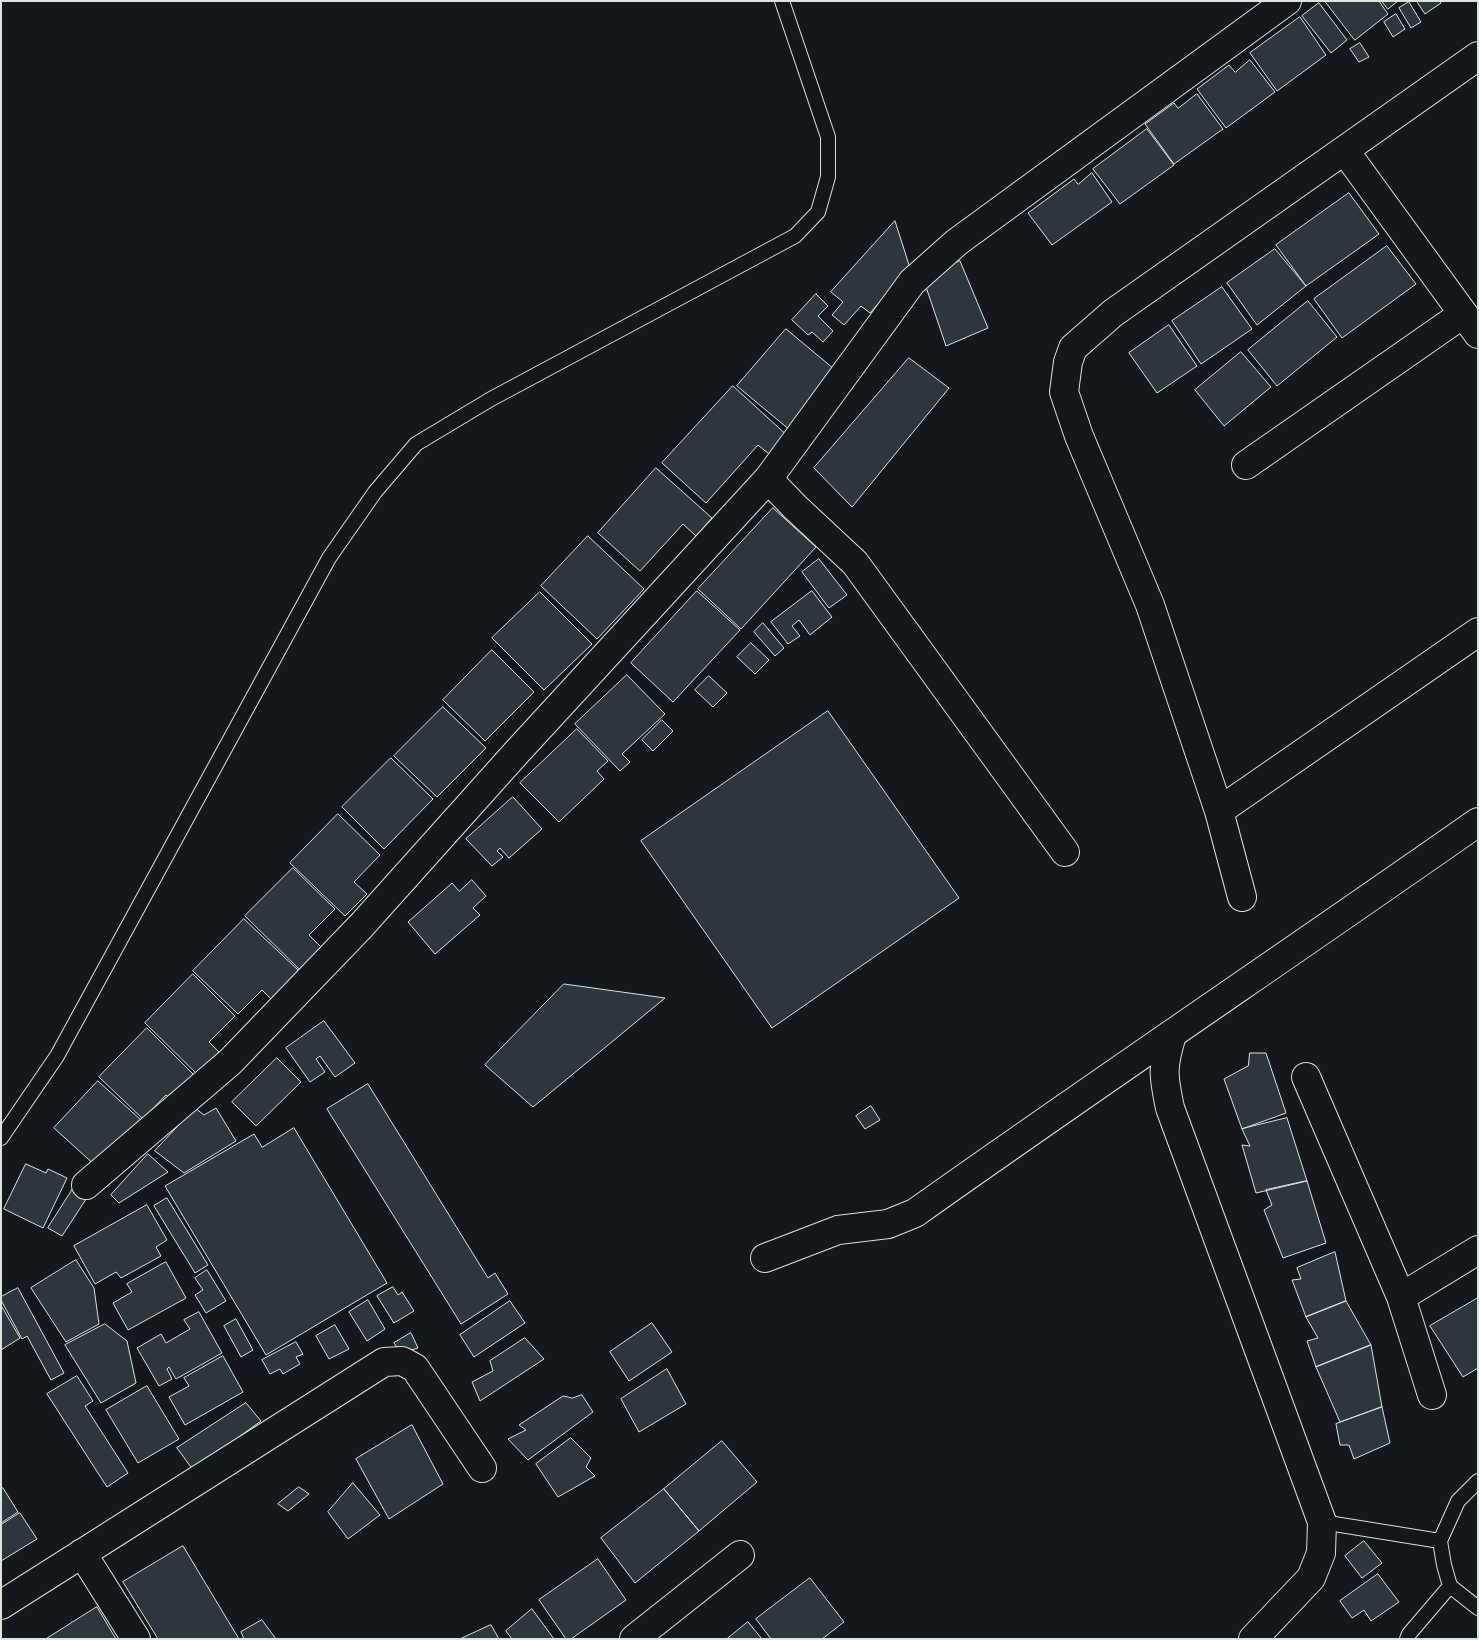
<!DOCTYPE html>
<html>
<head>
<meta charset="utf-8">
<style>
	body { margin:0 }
	#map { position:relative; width:1479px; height:1640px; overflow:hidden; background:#14181c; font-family:Mulish,sans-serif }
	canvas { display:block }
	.frame { position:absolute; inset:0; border:2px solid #d8e6dc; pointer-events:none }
</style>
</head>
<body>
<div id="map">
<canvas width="1479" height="1640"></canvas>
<div class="frame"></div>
</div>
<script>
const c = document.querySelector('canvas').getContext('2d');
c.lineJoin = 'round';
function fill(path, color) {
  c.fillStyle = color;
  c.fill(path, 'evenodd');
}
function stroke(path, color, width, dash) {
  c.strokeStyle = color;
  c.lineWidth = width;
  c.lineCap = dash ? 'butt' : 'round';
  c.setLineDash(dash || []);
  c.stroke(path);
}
const building = new Path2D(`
	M 1325,1 L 1379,1 L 1388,14 L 1355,40 Z
	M 1382,1 L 1398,1 L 1388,9 Z
	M 1419,1 L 1440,1 L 1441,3 L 1425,14 L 1417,2 Z
	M 1409,2 L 1421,22 L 1411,28 L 1399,8 Z
	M 1319,3 L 1347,40 L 1331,53 L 1302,16 Z
	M 1396,14 L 1405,29 L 1393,37 L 1384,22 Z
	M 1300,17 L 1326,55 L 1277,91 L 1250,53 Z
	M 1360,43 L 1369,57 L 1359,62 L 1350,49 Z
	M 1250,60 L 1275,92 L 1226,128 L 1197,89 L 1229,65 L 1235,72 Z
	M 1197,94 L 1223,129 L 1174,164 L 1145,124 L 1174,103 L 1178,108 Z
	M 1147,129 L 1174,165 L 1120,204 L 1093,169 Z
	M 1092,173 L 1112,202 L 1052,245 L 1028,213 L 1074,179 L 1078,184 Z
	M 1349,193 L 1379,234 L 1306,286 L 1276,245 Z
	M 895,221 L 910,268 L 870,313 L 861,306 L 844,325 L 832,315 L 843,302 L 831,292 Z
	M 1387,246 L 1416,284 L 1342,338 L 1314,299 Z
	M 1275,249 L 1306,286 L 1257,325 L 1227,283 Z
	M 960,261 L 988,328 L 946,346 L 923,278 Z
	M 1222,287 L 1252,329 L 1201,364 L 1172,321 Z
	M 816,294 L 828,306 L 818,316 L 833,331 L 823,342 L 812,332 L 808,335 L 792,320 Z
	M 1308,301 L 1337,337 L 1277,386 L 1248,350 Z
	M 1169,325 L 1197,366 L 1157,393 L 1129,353 Z
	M 786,329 L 840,374 L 791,431 L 737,386 Z
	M 1241,352 L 1271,387 L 1224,426 L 1195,390 Z
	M 909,358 L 949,388 L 852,507 L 814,468 Z
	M 733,386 L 791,439 L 774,458 L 758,445 L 706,503 L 662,463 Z
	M 656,468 L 712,518 L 696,536 L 683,524 L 640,571 L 598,533 Z
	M 773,508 L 816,547 L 741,629 L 698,589 Z
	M 588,536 L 644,589 L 597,639 L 541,586 Z
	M 819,559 L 847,595 L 829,608 L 802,572 Z
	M 697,591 L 740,630 L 673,702 L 631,663 Z
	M 812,591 L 832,617 L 810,635 L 799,620 L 792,626 L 800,636 L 788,644 L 771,622 Z
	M 540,592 L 592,644 L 544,690 L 492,638 Z
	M 763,623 L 784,648 L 775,656 L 754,632 Z
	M 751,643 L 769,660 L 755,674 L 737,657 Z
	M 492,650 L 534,692 L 485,741 L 443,700 Z
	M 627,675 L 665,714 L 622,754 L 630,762 L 620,771 L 575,724 Z
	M 709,676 L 727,693 L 713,707 L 695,690 Z
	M 443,707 L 486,748 L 437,797 L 394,756 Z
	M 828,711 L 959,898 L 772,1028 L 641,841 Z
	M 662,720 L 673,731 L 653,751 L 642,740 Z
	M 577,729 L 608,761 L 597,771 L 604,779 L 559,822 L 520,783 Z
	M 391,758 L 433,799 L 384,849 L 342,807 Z
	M 513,797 L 542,829 L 509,858 L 500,848 L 497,851 L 503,857 L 492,866 L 466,839 Z
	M 338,814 L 380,855 L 354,882 L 367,894 L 345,916 L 290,863 Z
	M 293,868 L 335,909 L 309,935 L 322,948 L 300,970 L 245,916 Z
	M 472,880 L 486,896 L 473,908 L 480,915 L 435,954 L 408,922 L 452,883 L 459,891 Z
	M 244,919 L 299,971 L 271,999 L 262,990 L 238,1014 L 193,971 Z
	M 193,974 L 235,1016 L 209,1042 L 222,1055 L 200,1077 L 145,1023 Z
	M 564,984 L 665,998 L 533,1107 L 485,1065 Z
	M 324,1021 L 355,1063 L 335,1077 L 320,1056 L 316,1059 L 325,1072 L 310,1082 L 286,1048 Z
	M 147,1028 L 197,1078 L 174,1103 L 166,1095 L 143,1119 L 99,1077 Z
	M 1250,1053 L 1266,1053 L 1286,1113 L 1242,1129 L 1224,1079 L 1248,1066 Z
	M 277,1058 L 301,1082 L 256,1126 L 232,1102 Z
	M 98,1081 L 142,1121 L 98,1168 L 54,1128 Z
	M 368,1084 L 488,1278 L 495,1273 L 508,1294 L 461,1324 L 327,1109 Z
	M 871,1106 L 880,1120 L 865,1129 L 856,1116 Z
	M 195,1108 L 204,1115 L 216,1108 L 236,1141 L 184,1173 L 155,1151 Z
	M 1287,1118 L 1307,1181 L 1256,1193 L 1242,1145 L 1250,1146 L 1242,1129 Z
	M 294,1128 L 387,1283 L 266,1355 L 165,1186 L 254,1134 L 262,1147 Z
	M 148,1154 L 168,1172 L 119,1203 L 111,1195 Z
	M 26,1164 L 46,1173 L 48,1169 L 67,1178 L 43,1228 L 4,1209 Z
	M 1307,1181 L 1326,1243 L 1283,1258 L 1264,1210 L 1272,1205 L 1266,1190 Z
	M 76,1184 L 90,1193 L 62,1236 L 48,1228 Z
	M 167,1198 L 208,1265 L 195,1273 L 154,1206 Z
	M 147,1205 L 167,1240 L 156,1247 L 161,1256 L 121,1278 L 116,1272 L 95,1284 L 74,1246 Z
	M 1335,1252 L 1346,1301 L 1306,1317 L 1292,1280 L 1301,1279 L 1297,1268 Z
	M 76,1260 L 94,1288 L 99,1324 L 66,1342 L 31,1288 Z
	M 166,1262 L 186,1298 L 128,1330 L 113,1303 L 132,1292 L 127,1284 Z
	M 207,1270 L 226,1301 L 206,1313 L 195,1295 L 203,1290 L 195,1278 Z
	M 393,1287 L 398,1295 L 402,1292 L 414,1311 L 394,1323 L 377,1296 Z
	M 18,1288 L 64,1373 L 51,1380 L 27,1336 L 22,1339 L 1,1300 L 1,1297 Z
	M 1478,1298 L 1478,1368 L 1463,1377 L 1430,1326 Z
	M 368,1300 L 385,1329 L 367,1341 L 349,1312 Z
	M 510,1301 L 525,1323 L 474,1357 L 460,1335 Z
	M 1346,1301 L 1371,1345 L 1316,1367 L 1307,1341 L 1318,1338 L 1306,1317 Z
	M 2,1307 L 20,1338 L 1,1350 L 1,1308 Z
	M 199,1312 L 222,1353 L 176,1379 L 169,1367 L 167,1369 L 172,1379 L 159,1386 L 137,1348 L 161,1334 L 166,1343 L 190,1329 L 184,1320 Z
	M 236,1319 L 253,1350 L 241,1357 L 224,1326 Z
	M 652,1323 L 672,1352 L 629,1381 L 610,1352 Z
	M 105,1324 L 127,1341 L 136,1383 L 101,1403 L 65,1345 Z
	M 335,1325 L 349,1349 L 329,1359 L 316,1336 Z
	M 411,1333 L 418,1348 L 401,1353 L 394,1343 Z
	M 525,1338 L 544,1359 L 480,1401 L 472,1382 L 493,1371 L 490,1361 Z
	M 296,1342 L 303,1354 L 296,1357 L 300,1364 L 283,1374 L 280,1369 L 270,1374 L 262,1360 Z
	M 1371,1345 L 1382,1407 L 1340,1422 L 1316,1367 Z
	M 223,1356 L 243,1392 L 185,1425 L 169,1397 L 189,1386 L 184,1378 Z
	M 667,1369 L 686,1404 L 639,1432 L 621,1399 Z
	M 77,1376 L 93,1401 L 85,1406 L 128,1473 L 107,1487 L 47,1394 Z
	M 147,1386 L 179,1439 L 138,1463 L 106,1410 Z
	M 582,1395 L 593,1412 L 528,1460 L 508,1439 L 526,1430 L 519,1425 L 563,1396 L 572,1398 Z
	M 246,1403 L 261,1421 L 193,1470 L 177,1448 Z
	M 1382,1407 L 1390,1443 L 1354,1459 L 1349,1445 L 1340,1445 L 1336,1424 Z
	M 412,1425 L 443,1484 L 389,1519 L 356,1459 Z
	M 571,1438 L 591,1458 L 586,1467 L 595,1476 L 558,1497 L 536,1464 Z
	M 722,1441 L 757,1482 L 699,1531 L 664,1489 Z
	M 353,1483 L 380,1515 L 348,1539 L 328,1512 Z
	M 299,1487 L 309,1494 L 288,1511 L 278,1504 Z
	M 3,1488 L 18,1512 L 1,1523 L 1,1489 Z
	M 664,1489 L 699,1531 L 635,1583 L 601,1538 Z
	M 20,1513 L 37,1539 L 1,1561 L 1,1525 Z
	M 1364,1541 L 1382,1563 L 1362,1578 L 1345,1556 Z
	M 183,1546 L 239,1639 L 158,1639 L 123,1582 Z
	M 598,1559 L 626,1600 L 571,1639 L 566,1639 L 539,1600 Z
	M 1378,1574 L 1399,1602 L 1371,1621 L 1364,1610 L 1352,1618 L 1340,1601 Z
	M 810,1578 L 844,1622 L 822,1639 L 771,1639 L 756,1619 Z
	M 97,1607 L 116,1639 L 46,1639 Z
	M 532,1609 L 554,1639 L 512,1639 L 506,1631 Z
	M 262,1620 L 276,1639 L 244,1639 L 241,1632 Z
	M 748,1622 L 762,1639 L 727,1639 Z
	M 491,1625 L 499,1639 L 460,1639 Z`);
fill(building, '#2c363c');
stroke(building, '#d8e6dc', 1);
const lane = new Path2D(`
	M 1,1138 L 57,1056 L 329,558 L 375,492 L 416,444 L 491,399 L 795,236 L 818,212 L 828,177 L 828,137 L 782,1
	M 1478,1481 L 1458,1501 L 1440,1541 L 1444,1565 L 1450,1586 L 1478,1608
	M 1322,1522 L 1440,1541
	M 1407,1639 L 1409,1634 L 1450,1586`);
const street = new Path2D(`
	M 1345,151 L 1478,334
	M 1246,465 L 1463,314
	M 768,479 L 795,507 L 855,563 L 1065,852
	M 1219,811 L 1150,605 L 1079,436 L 1064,392 L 1068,362 L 1073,348 L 1113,313 L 1478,56
	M 1242,897 L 1219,811 L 1478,632
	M 1172,1035 C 1162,1067 1163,1075 1170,1108 L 1322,1522 L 1321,1553 L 1311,1578 L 1253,1639
	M 1306,1077 L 1401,1297 L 1432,1395
	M 86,1185 L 230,1062 L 361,926 L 517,752 L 768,479 L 912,282 L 957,242 L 1287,1
	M 765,1258 L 838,1230 L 888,1224 L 915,1213 C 1101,1081 1291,953 1478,822
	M 1401,1297 L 1478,1250
	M 82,1553 L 136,1639
	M 1,1605 L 384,1362 L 402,1361 L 415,1368 L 482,1468
	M 634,1639 L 740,1555`);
stroke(lane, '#d8e6dc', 16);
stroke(street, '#d8e6dc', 30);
stroke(lane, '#14181c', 14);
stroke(street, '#14181c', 28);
</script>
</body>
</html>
